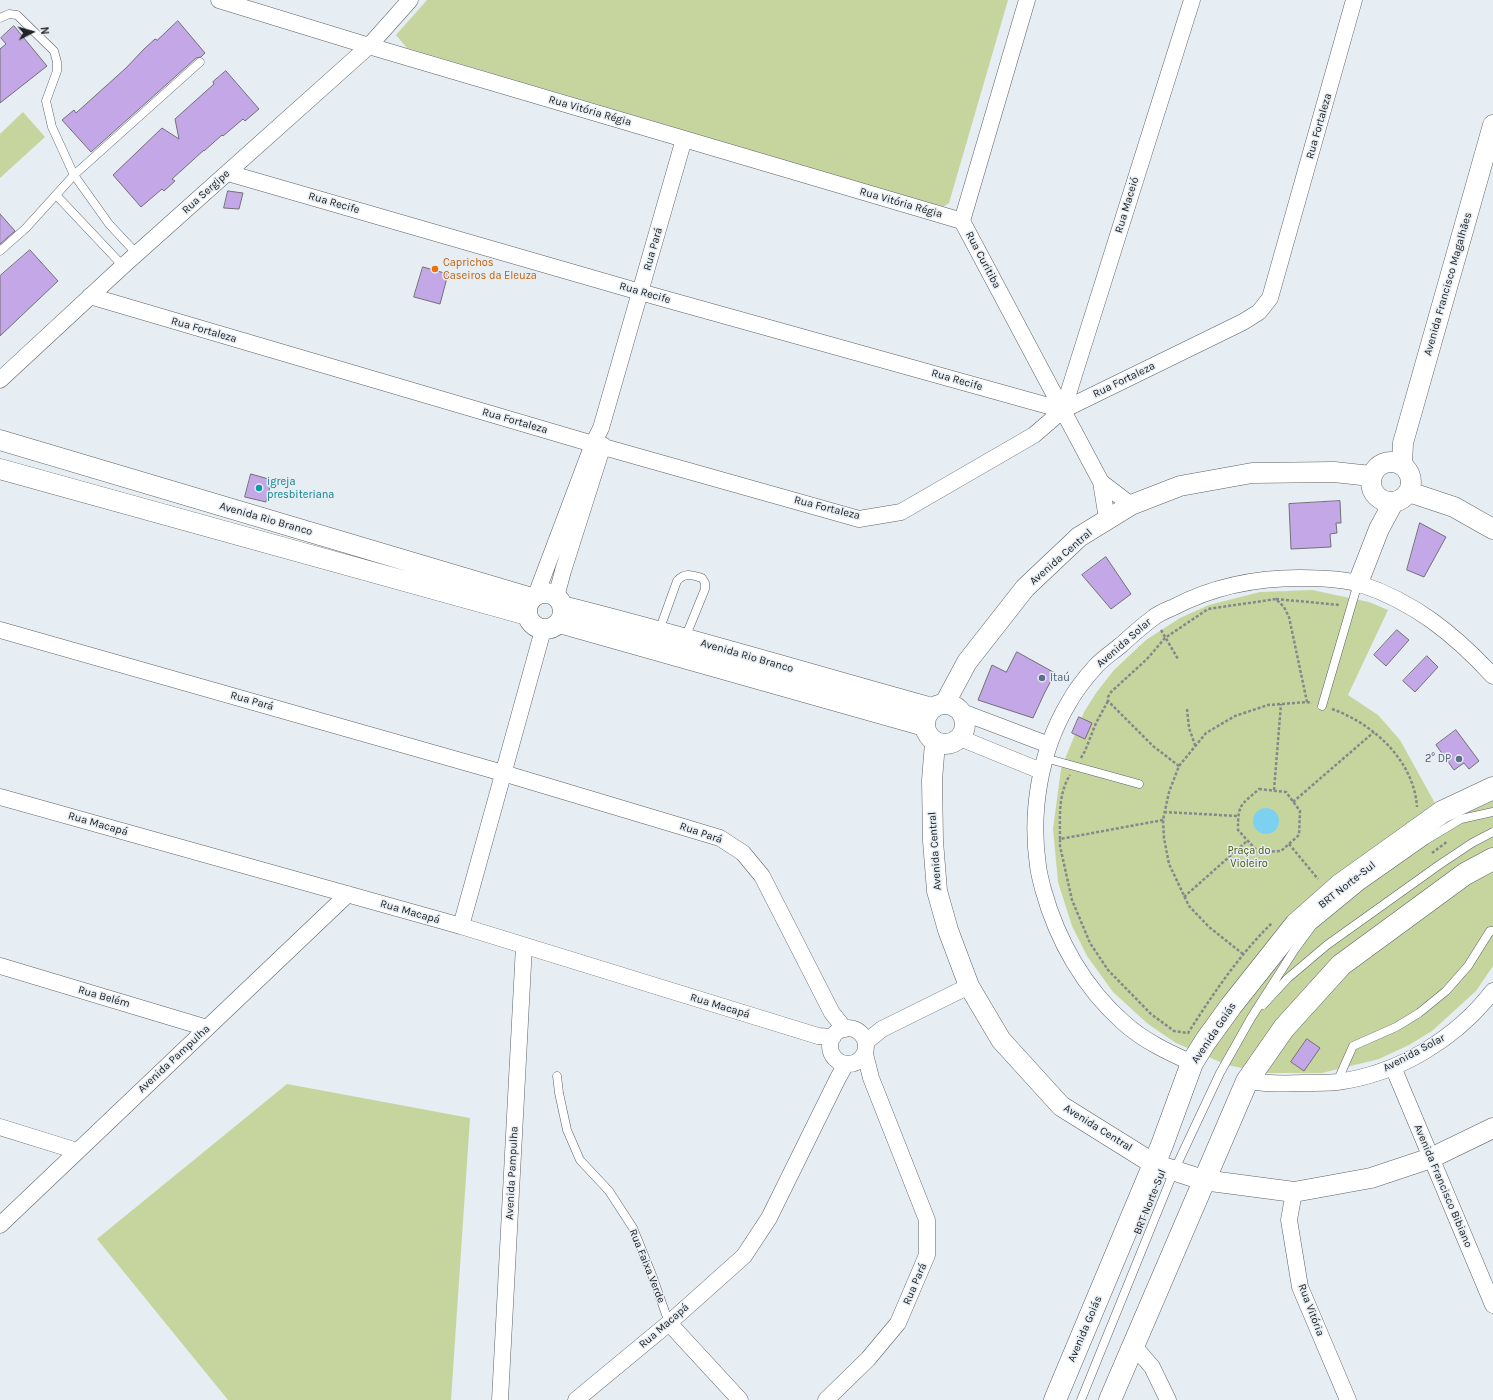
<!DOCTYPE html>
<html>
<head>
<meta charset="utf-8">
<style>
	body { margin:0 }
	#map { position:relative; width:1493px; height:1400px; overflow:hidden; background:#e6edf3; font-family:Karla,sans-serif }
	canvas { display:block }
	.north { position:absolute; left:12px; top:12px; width:40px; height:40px; -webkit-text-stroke:3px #e6edf3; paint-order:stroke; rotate:84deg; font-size:11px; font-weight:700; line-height:16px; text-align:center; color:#202325 }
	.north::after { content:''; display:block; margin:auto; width:14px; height:18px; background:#202325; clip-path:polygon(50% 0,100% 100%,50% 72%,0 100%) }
</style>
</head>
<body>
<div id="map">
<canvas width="1493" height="1400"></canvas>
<div class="north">N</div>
</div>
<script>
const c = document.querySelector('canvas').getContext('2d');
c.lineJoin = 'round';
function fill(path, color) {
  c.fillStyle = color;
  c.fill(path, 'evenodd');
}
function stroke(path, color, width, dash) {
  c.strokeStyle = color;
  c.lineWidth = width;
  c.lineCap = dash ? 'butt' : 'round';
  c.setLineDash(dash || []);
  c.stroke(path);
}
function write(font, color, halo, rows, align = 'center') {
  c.font = font + ' Karla,sans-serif';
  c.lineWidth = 3;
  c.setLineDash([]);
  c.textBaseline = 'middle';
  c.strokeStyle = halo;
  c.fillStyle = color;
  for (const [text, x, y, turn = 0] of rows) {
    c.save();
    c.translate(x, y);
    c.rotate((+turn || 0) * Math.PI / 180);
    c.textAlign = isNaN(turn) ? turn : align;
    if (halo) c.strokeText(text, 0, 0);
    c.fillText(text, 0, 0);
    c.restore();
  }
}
fill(new Path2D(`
	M 427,0 L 1008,0 L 949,203 L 943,207 L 407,48 L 396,35 Z
	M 23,112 L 45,137 L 0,178 L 0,134 Z
	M 1312,590 L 1369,602 L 1388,610 L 1348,695 L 1378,715 L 1400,740 L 1437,807 L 1493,782 L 1493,966 L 1476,991 L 1432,1031 L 1409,1045 L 1379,1059 L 1322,1073 L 1267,1073 L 1227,1065 L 1176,1043 L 1148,1024 L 1113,992 L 1087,956 L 1072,926 L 1058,882 L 1053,829 L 1061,769 L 1084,712 L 1096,693 L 1114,670 L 1146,640 L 1180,618 L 1209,605 L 1260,592 Z
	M 287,1084 L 470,1118 L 451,1400 L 228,1400 L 97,1239 Z`), '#c6d59e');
fill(new Path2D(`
	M1253 821a13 13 0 1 1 26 0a13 13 0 1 1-26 0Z`), '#7cd1f0');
const building = new Path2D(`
	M 178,21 L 205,53 L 201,57 L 196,58 L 91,152 L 62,120 L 74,110 L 76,113 L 126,68 L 144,49 L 155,39 L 157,40 Z
	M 14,26 L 47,66 L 0,103 L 0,49 L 6,44 L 1,38 Z
	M 226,71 L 259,109 L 245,121 L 243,119 L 223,136 L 222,135 L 204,151 L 204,150 L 172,179 L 175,181 L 164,191 L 162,189 L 141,207 L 113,175 L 162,128 L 179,139 L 175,119 L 214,84 L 213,82 Z
	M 228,191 L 243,193 L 239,209 L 224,208 Z
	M 0,214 L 15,231 L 0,244 Z
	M 30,250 L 58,281 L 0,336 L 0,276 Z
	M 423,267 L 448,274 L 440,304 L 414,297 Z
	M 251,474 L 272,480 L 266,502 L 245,497 Z
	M 1340,501 L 1341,523 L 1336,523 L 1337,533 L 1330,534 L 1331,547 L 1291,549 L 1289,504 Z
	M 1420,523 L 1446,537 L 1424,577 L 1407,570 Z
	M 1106,557 L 1131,594 L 1111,609 L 1082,575 Z
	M 1397,630 L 1409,640 L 1386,666 L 1374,655 Z
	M 1017,652 L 1055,673 L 1044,694 L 1033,718 L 978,700 L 992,665 L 1006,672 Z
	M 1427,656 L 1438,667 L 1415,692 L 1403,681 Z
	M 1079,717 L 1092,723 L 1085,739 L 1072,733 Z
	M 1456,730 L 1479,761 L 1469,769 L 1464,763 L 1454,770 L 1436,745 Z
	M 1307,1039 L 1320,1048 L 1304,1071 L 1291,1062 Z`);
fill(building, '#c4a7e6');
stroke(building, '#726f76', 1);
const service = new Path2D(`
	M 0,18 L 9,14 L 17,15 L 54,51 L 57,62 L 57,71 L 46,101 L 52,127 L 74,175 L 109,224 L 137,254
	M 57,196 L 123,266
	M 0,251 L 26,228 L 74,175 L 200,62
	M 659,631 L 677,581 C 685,572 692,575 702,578 L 705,583 L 705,589 L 685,638
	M 1322,706 L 1358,583
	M 1045,758 L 1139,784
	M 1263,1005 L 1288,978 L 1327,945 L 1439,865 L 1472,843 L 1493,832
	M 557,1076 L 559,1093 L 567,1130 L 580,1160 L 609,1191 L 633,1228 L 652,1275 L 669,1323
	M 1337,1082 L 1353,1046 L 1396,1027 L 1419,1013 L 1446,991 L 1468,966 L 1490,931 L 1493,931
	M 1081,1400 L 1174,1171 L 1220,1073 L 1251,1018 L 1295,949 L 1312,926 L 1362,885 L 1426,840 L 1461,819 L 1493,812`);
const minor = new Path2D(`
	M 219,0 L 369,46 L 962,221
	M 1027,0 L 962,221 L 1101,482 L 1107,519
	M 228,173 L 640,292 L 1063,410
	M 90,296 L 593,444 L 859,519 L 901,512 L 1034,435 L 1063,410 L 1243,322 L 1259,312 L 1270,298 L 1354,0
	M 0,380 L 123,266 L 369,46 L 410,0
	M 1063,410 L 1192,0
	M 1101,482 L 1131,505
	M 536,595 L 593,444 L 601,428 L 684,139
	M 556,597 L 563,571 L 603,445
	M 0,630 L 503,773 L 720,838 L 743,853 L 762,876 L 832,1013 L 845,1029
	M 962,712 L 1049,745
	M 960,738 L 1041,771
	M 0,797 L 461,926 L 818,1036 L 833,1037
	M 461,926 L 543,630
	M 0,966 L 207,1028
	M830 1046a18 18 0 1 1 36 0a18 18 0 1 1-36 0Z
	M 866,1042 L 882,1029 L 969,986
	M 1192,1063 C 1168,1052 1144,1041 1124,1023 C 1084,988 1057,940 1043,889 C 1041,881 1039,874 1038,866 C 1030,812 1040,751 1068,704 C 1075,691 1086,677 1096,666 C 1103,658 1113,652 1121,645 C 1131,636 1142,626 1153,618 C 1159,613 1167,610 1174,607 C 1214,586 1255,578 1300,578 C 1317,578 1344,579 1360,584 C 1415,602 1455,635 1493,676
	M 1393,1067 L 1493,1305
	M 1247,1081 C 1268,1084 1283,1084 1304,1083 C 1315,1083 1326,1083 1337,1082 C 1398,1074 1456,1039 1493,991
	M 0,1127 L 77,1151
	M 1294,1192 L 1289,1220 L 1300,1287 L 1348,1400
	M 0,1225 L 348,894
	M 669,1323 L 740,1400
	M 1134,1346 L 1152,1367 L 1168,1400
	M 500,1400 L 524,946
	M 576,1400 L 669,1323 L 744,1256 L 769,1218 L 838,1078 L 846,1064
	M 826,1400 L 868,1359 L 898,1323 L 927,1255 L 927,1220 L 871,1078 L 865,1054`);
const tertiary = new Path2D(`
	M 0,440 L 532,598
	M1371 482a20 20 0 1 1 40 0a20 20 0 1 1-40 0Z
	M 1402,464 L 1403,443 L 1493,125
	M 0,469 L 527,615
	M 1409,492 L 1454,507 L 1493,529
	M 1358,583 L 1379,529 L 1393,503
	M527 611a18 18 0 1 1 36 0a18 18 0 1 1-36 0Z
	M 562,606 C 686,637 809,674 932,708
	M 559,623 L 924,726
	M 945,703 L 967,662 L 1025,588 L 1079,537 L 1131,505 L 1180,486 L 1252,473 L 1334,472 L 1371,476
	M925 724a20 20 0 1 1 40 0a20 20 0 1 1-40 0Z
	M 935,743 L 932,780 L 933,841 L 937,891 L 948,930 L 969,986 L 1001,1040 L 1061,1106 L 1154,1164 L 1203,1180 L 1294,1192 L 1371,1178 L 1431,1158 L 1493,1128`);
const primary = new Path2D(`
	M 1055,1400 L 1162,1145 L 1192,1063 L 1205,1042 L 1231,1006 L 1296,924 L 1340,885 L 1442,812 L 1493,788
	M 1110,1400 L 1247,1081 L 1284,1028 L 1341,965 L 1465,874 L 1493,859`);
stroke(service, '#5c6268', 9);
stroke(minor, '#5c6268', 17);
stroke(tertiary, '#5c6268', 21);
stroke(primary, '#5c6268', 23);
stroke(new Path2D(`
	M 1276,599 L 1340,605
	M 1161,630 L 1178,659
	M 1187,709 L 1189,728 L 1195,745
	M 1332,709 C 1374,724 1414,761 1417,807
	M 1081,758 L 1085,751 L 1096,723 L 1108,701
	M 1179,766 L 1153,746 L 1108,701 L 1108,697 L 1111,692 L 1147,659 L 1165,638 L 1208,609 L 1276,599 L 1284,607 L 1289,617 L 1307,702
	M 1259,789 L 1286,792 L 1300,811 L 1299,835 L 1281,851 L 1258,852 L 1238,830 C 1238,804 1240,806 1259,789 Z
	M 1274,790 L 1281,704
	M 1293,802 L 1374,732
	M 1164,812 L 1238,816
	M 1163,820 L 1060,839 L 1060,846 L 1072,900 L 1090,943 L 1108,970 L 1151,1014 L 1174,1031 L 1188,1033 C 1213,994 1239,955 1272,923
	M 1060,839 C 1060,817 1058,794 1070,775
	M 1289,844 L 1318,879
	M 1432,853 L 1448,841
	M 1184,897 L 1247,841
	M 1243,954 L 1209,927 L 1189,906 L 1169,864 L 1164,838 L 1163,820 L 1169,792 L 1179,766 L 1206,733 L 1235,716 L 1268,705 L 1307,702 L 1312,703`), '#83888c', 2.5, [3, 2]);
stroke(service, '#fff', 8);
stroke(minor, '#fff', 16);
stroke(tertiary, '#fff', 20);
stroke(primary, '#fff', 22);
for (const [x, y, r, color] of [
	[435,269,4,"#e8710a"],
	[259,488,4,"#0f9aa8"],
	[1042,678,4,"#5c6f8a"],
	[1459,759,4,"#5c6f8a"]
]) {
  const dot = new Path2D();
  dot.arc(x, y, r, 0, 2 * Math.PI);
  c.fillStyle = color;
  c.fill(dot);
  stroke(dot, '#e6edf3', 1.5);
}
write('11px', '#202325', '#e6edf3', [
	["Rua Vitória Régia",590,111,16],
	["Rua Fortaleza",1319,126,-74],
	["Rua Sergipe",206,192,-42],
	["Rua Recife",334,203,16],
	["Rua Vitória Régia",901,203,16],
	["Rua Maceió",1127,205,-73],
	["Rua Pará",653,249,-74],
	["Rua Curitiba",983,260,62],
	["Avenida Francisco Magalhães",1448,284,-74],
	["Rua Recife",645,293,16],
	["Rua Fortaleza",204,330,16],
	["Rua Recife",957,380,16],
	["Rua Fortaleza",1124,380,-26],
	["Rua Fortaleza",515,421,16],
	["Rua Fortaleza",827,508,14],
	["Avenida Rio Branco",266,519,16],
	["Avenida Central",1061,557,-41],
	["Avenida Solar",1124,643,-41],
	["Avenida Rio Branco",747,656,16],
	["Rua Pará",252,701,16],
	["Rua Macapá",98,824,16],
	["Rua Pará",701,833,19],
	["Avenida Central",935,851,-94],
	["BRT Norte-Sul",1347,885,-38],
	["Rua Macapá",410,912,16],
	["Rua Belém",104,997,16],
	["Rua Macapá",720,1006,17],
	["Avenida Goiás",1214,1033,-56],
	["Avenida Solar",1414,1053,-28],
	["Avenida Pampulha",174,1059,-43],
	["Avenida Central",1098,1128,32],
	["Avenida Pampulha",512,1173,-87],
	["Avenida Francisco Bibiano",1443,1186,67],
	["BRT Norte-Sul",1150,1202,-68],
	["Rua Faixa Verde",647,1266,68],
	["Rua Pará",915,1284,-67],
	["Rua Vitória",1311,1310,69],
	["Rua Macapá",664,1326,-41],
	["Avenida Goiás",1085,1329,-67]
]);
write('11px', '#c56008', '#e6edf3', [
	["Caprichos",443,263],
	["Caseiros da Eleuza",443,276]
], 'left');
write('11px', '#0d838f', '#e6edf3', [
	["igreja",267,482],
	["presbiteriana",267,495]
], 'left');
write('11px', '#4e5e75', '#e6edf3', [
	["Itaú",1050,678],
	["2° DP",1451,759,"right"]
], 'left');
write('11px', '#4c5a0e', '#e6edf3', [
	["Praça do",1249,851],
	["Violeiro",1249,864]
]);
</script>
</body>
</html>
